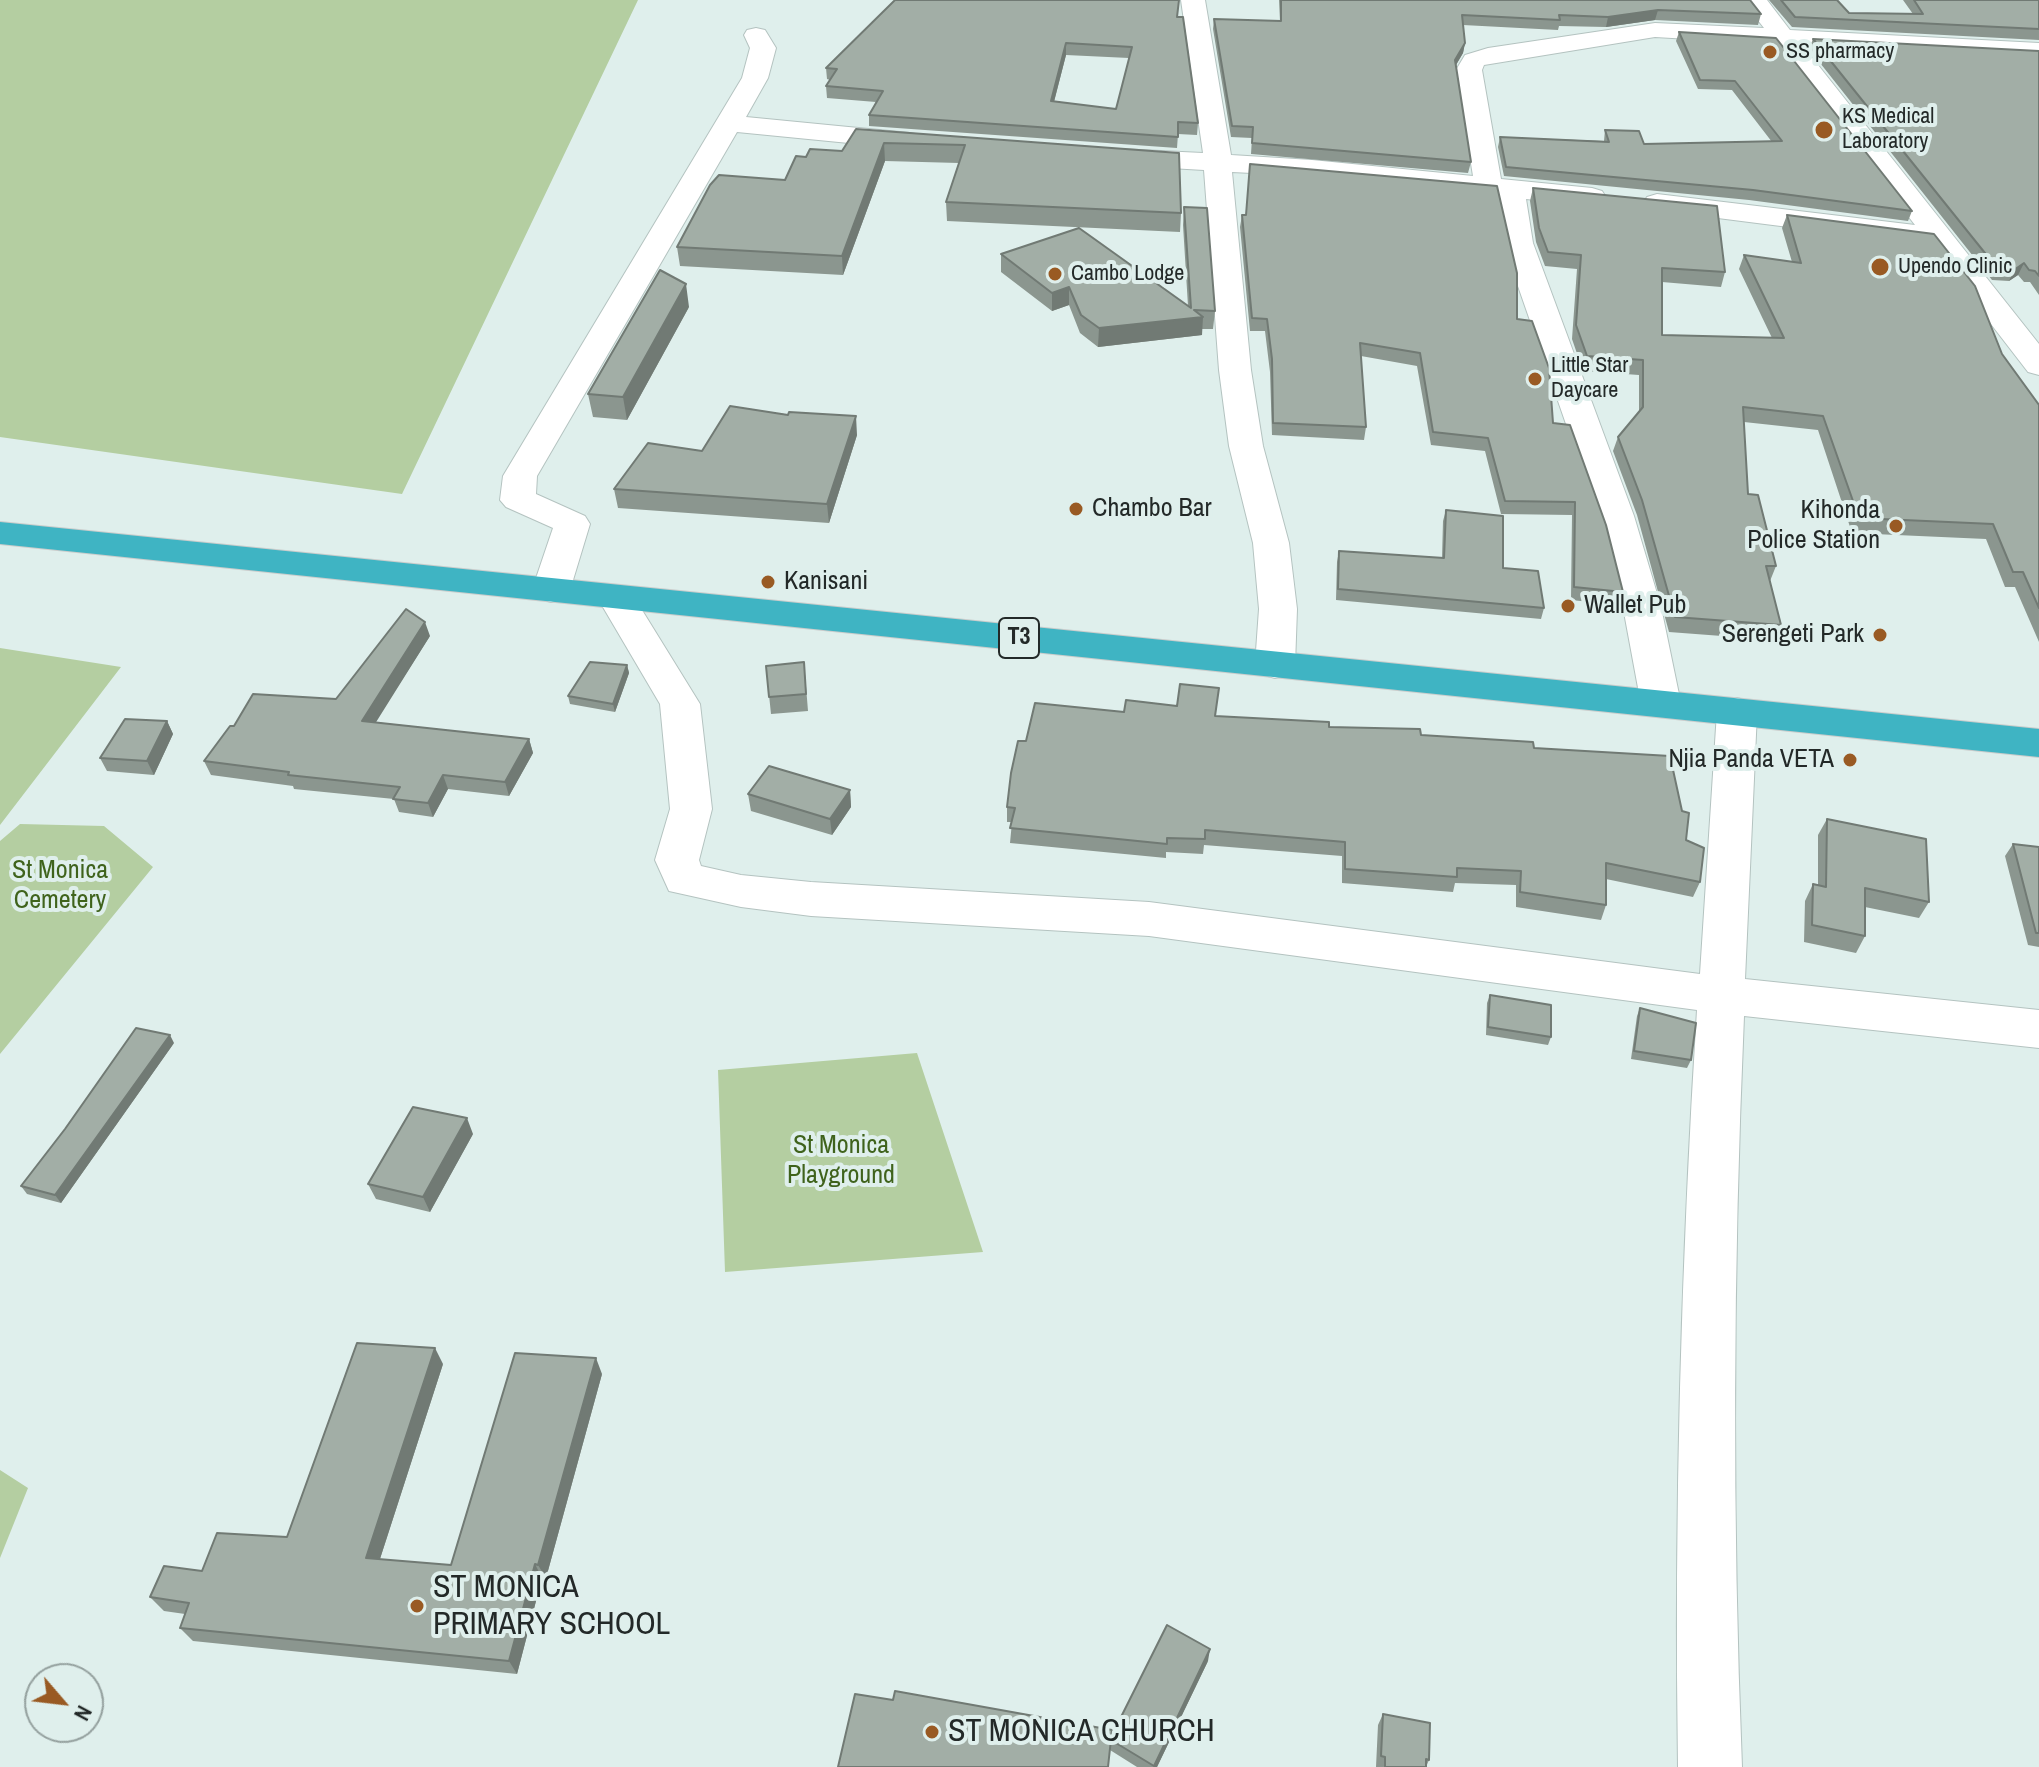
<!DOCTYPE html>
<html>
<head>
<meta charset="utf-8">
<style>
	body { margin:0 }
	#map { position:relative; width:2039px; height:1767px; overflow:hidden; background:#dfefec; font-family:"Archivo Narrow",sans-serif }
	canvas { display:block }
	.north { position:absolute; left:24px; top:1663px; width:80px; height:80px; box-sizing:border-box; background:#dfefec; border:2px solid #94a09e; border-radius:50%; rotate:118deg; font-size:22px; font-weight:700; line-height:32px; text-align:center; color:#232928 }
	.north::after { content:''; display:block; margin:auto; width:28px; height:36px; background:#995a23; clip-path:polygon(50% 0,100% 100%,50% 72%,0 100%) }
</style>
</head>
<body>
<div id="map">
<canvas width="2039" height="1767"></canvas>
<div class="north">N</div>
</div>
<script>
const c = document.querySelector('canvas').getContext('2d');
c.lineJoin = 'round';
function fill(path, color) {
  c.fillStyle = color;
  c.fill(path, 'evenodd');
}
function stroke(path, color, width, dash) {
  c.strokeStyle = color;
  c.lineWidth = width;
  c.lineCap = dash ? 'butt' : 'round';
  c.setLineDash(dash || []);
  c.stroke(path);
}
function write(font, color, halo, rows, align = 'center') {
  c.font = font + ' "Archivo Narrow",sans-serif';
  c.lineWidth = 8;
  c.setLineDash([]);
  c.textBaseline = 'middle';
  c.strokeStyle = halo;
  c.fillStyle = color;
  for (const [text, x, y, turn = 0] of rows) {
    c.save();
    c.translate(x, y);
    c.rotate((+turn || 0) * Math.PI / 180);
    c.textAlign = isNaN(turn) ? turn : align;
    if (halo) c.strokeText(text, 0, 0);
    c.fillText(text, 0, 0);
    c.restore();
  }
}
fill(new Path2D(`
	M 0,0 L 638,0 L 402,494 L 0,437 Z
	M 0,648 L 121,667 L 0,825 Z
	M 20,824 L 104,826 L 153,867 L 0,1054 L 0,841 Z
	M 917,1053 L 983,1252 L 725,1272 L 718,1070 Z
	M 0,1470 L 28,1488 L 0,1558 Z`), '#b4cea1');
const minor = new Path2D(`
	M 1181,0 L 1205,0 L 1231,155 L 1312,160 L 1473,176 L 1456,70 L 1465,55 L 1488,48 L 1655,23 L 1764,28 L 1742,0 L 1767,0 L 1790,30 L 2039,43 L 2039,59 L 1803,46 L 2039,344 L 2039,375 L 2028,372 L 1930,245 L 1647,209 L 1643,203 L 1647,197 L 1657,194 L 1915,225 L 1775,44 L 1655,37 L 1484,65 L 1482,70 L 1501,179 L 1592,188 L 1602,191 L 1606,197 L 1602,203 L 1592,206 L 1526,199 L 1533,243 L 1634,516 L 1661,607 L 1681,704 L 1675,714 L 1661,717 L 1647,714 L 1641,704 L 1623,607 L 1598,516 L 1503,243 L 1497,196 L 1312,176 L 1232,172 L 1251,370 L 1263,446 L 1289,543 L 1297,609 L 1295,665 L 1289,674 L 1275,678 L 1261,674 L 1255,665 L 1259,609 L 1253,543 L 1229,446 L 1219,370 L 1204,170 L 1119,165 L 1109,163 L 1105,157 L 1109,151 L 1119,149 L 1203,153 Z
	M 756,28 L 765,30 L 776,48 L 768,78 L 746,117 L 910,133 L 920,135 L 924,141 L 920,147 L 910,149 L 737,132 L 537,476 L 536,494 L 585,516 L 590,524 L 570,590 L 564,598 L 551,602 L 538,598 L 532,590 L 553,528 L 506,507 L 500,500 L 503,476 L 742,78 L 750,48 L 744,35 L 747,30 Z
	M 616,585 L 629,589 L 700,704 L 712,809 L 699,860 L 701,866 L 741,875 L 811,882 L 1149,902 L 1700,974 L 1717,712 L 1723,702 L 1737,698 L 1751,702 L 1757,712 L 1745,979 L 2039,1010 L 2039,1048 L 1744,1016 C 1733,1266 1732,1517 1742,1767 L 1678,1767 C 1674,1515 1681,1262 1697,1010 L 1149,936 L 811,916 L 741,907 L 669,891 L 655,860 L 670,809 L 660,704 L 597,597 L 603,589 Z`);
const highway = new Path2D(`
	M 0,522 L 2039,729 L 2039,757 L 0,544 Z`);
stroke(minor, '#b4c3c0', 2);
stroke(highway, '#cacccb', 2);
fill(minor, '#fff');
fill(highway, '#3fb4c3');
fill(new Path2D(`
	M 1279,0 L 1750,0 L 1761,14 L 1758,25 L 1655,20 L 1606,27 L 1559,26 L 1558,30 L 1463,25 L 1465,43 L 1463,53 L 1456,65 L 1471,162 L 1468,173 L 1251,154 L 1252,138 L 1231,137 L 1213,29 L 1214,19 L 1280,21 Z
	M 1769,0 L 1837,0 L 1849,13 L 1913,14 L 1903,0 L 2039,0 L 2039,40 L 1792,27 Z
	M 1177,17 L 1198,123 L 1197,135 L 1178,134 L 1177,148 L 869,126 L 869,115 L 876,102 L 827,98 L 826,86 L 830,80 L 827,79 L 826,68 ZM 1066,55 L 1129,58 L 1116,109 L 1054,102 Z
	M 1679,32 L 1912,211 L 1908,221 L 1749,200 L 1504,176 L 1498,147 L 1500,137 L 1604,141 L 1605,130 L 1644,144 L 1772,142 L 1732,90 L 1698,89 L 1676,41 Z
	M 1813,39 L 2039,51 L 2039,295 L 2030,282 L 2024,282 L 2018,275 L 2009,281 L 1992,280 L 1809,49 Z
	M 856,129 L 1179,153 L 1181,213 L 1180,232 L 947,221 L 946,202 L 959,163 L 885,161 L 843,275 L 680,266 L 677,247 L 785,180 L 806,157 L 842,151 Z
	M 1533,188 L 1725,272 L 1721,287 L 1662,282 L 1662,335 L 1772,338 L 1739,269 L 1744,255 L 1792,262 L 1782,228 L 1787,215 L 2002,354 L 2039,405 L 2039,642 L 2015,587 L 2005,587 L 1986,539 L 1852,533 L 1818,430 L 1744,422 L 1748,494 L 1776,566 L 1770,581 L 1781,625 L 1775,640 L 1669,632 L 1637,515 L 1613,451 L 1618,437 L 1639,412 L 1639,375 L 1583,371 L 1572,339 L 1577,269 L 1545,266 L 1536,242 L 1530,201 Z
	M 1184,207 L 1215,311 L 1213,329 L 1202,329 L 1202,335 L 1098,347 L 1080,333 L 1069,305 L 1052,311 L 1001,272 L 1001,254 L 1188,306 L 1183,225 Z
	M 1242,215 L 1517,319 L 1553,423 L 1623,592 L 1619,605 L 1571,600 L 1572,515 L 1501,514 L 1485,451 L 1431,445 L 1417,366 L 1361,356 L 1366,427 L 1364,440 L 1272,435 L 1270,372 L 1265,331 L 1250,331 L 1240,227 Z
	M 689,307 L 627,420 L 593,417 L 588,394 Z
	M 857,435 L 829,523 L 618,508 L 614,489 L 702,451 Z
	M 1446,510 L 1544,608 L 1541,619 L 1336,600 L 1337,562 L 1339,551 L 1442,558 L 1443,521 Z
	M 430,636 L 375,722 L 529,739 L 533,753 L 509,796 L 448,789 L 433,817 L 399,812 L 394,799 L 294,789 L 293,786 L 211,775 L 204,761 L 336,699 Z
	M 804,662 L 808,711 L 771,714 L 766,666 Z
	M 627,665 L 629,673 L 615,712 L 570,704 L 568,696 Z
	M 1124,712 L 1216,716 L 1421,735 L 1534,748 L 1686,840 L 1700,882 L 1693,897 L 1606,879 L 1606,905 L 1601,920 L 1516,907 L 1516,885 L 1455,883 L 1453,892 L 1342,883 L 1342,856 L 1204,845 L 1203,854 L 1166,852 L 1166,858 L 1010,843 L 1012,822 L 1007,822 L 1007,807 L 1026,741 Z
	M 167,721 L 173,734 L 154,775 L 107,771 L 100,758 Z
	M 850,790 L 851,807 L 832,835 L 751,811 L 748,794 Z
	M 1827,819 L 1929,902 L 1919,918 L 1865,907 L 1865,936 L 1856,953 L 1804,942 L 1805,901 L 1813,884 L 1818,885 L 1818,835 Z
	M 2013,844 L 2039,847 L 2039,947 L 2028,945 L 2005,856 Z
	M 1490,995 L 1551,1037 L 1548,1045 L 1486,1035 L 1487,1003 Z
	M 1640,1008 L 1691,1060 L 1687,1068 L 1631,1059 L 1637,1016 Z
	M 174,1043 L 61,1203 L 27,1194 L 21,1186 L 65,1129 Z
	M 473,1134 L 430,1212 L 376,1199 L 368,1184 Z
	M 443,1364 L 380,1559 L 451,1565 L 602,1374 L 546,1578 L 542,1578 L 517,1674 L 193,1641 L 180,1628 L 185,1614 L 164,1611 L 150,1597 L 202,1571 L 287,1537 Z
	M 1208,1661 L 1157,1767 L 1137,1767 L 1110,1750 L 1112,1735 Z
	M 1383,1714 L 1429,1760 L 1426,1767 L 1376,1767 L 1378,1725 Z`), '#8b968f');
fill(new Path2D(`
	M 1658,10 L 1655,20 L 1606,27 L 1608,17 Z
	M 1066,43 L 1066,55 L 1051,113 L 1051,101 Z
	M 1465,43 L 1463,53 L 1453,70 L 1455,60 Z
	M 884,143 L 885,161 L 843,275 L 842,256 Z
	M 2024,263 L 2018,275 L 2009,281 L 2014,270 Z
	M 686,284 L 689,307 L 627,420 L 623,397 Z
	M 1069,287 L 1069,305 L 1052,311 L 1052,293 Z
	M 1203,317 L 1202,335 L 1098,347 L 1099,328 Z
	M 856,416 L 857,435 L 829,523 L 827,504 Z
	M 425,622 L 430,636 L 368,735 L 362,721 Z
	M 627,665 L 629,673 L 615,712 L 613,704 Z
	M 167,721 L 173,734 L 154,775 L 147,761 Z
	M 529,739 L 533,753 L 509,796 L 505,782 Z
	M 443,775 L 448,789 L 433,817 L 428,803 Z
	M 850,790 L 851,807 L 832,835 L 830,819 Z
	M 170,1035 L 174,1043 L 61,1203 L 55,1195 Z
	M 467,1118 L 473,1134 L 430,1212 L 423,1197 Z
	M 435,1348 L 443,1364 L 376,1571 L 366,1558 Z
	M 596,1358 L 602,1374 L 546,1578 L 538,1565 Z
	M 535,1564 L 542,1578 L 517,1674 L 509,1661 Z
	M 1210,1649 L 1208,1661 L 1157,1767 L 1154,1767 Z`), '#717a74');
const building = new Path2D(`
	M 895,0 L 1179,0 L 1177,17 L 1183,17 L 1198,123 L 1178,122 L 1178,137 L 869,115 L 883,91 L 826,86 L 837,69 L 826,68 ZM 1066,43 L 1132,47 L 1116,109 L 1051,101 Z
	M 1281,0 L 1750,0 L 1761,14 L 1658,10 L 1608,17 L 1559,15 L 1560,20 L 1462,15 L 1465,43 L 1455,60 L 1471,162 L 1252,143 L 1253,127 L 1232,126 L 1214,19 L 1281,21 Z
	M 1781,0 L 1837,0 L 1849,13 L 1923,14 L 1914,0 L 2039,0 L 2039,29 L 1795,17 Z
	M 1679,32 L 1776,38 L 1912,211 L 1753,190 L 1506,167 L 1500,137 L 1609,142 L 1605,130 L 1639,131 L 1644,144 L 1782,141 L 1735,81 L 1700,80 Z
	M 1813,39 L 2039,51 L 2039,276 L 2035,271 L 2029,270 L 2024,263 L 2014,270 L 1997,268 Z
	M 856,129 L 1179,153 L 1181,213 L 946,202 L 965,145 L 884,143 L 842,256 L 677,247 L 710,185 L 719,175 L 785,180 L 796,156 L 806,157 L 810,149 L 842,151 Z
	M 1250,164 L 1497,186 L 1517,273 L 1517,319 L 1532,321 L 1549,368 L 1553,423 L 1570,425 L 1606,525 L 1623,592 L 1574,587 L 1575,502 L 1505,501 L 1488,438 L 1433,432 L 1420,353 L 1360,343 L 1366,427 L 1273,423 L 1272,359 L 1267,319 L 1252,318 L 1242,215 L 1246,215 Z
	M 1533,188 L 1717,206 L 1725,272 L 1662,268 L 1662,335 L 1784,338 L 1744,255 L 1801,263 L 1787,215 L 1934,234 L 1975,286 L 2002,354 L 2039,405 L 2039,608 L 2023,572 L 2013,572 L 1993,524 L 1859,518 L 1823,416 L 1743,407 L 1748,494 L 1758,495 L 1776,566 L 1766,566 L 1781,625 L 1675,617 L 1642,500 L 1618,437 L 1643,407 L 1643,360 L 1587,356 L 1576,325 L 1581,255 L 1548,252 L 1539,228 Z
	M 1184,207 L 1207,208 L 1215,311 L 1194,310 L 1203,317 L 1099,328 L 1081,315 L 1069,287 L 1052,293 L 1001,254 L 1079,228 L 1191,308 Z
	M 660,270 L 686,284 L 623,397 L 588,394 Z
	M 730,406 L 788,415 L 789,412 L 856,416 L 827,504 L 614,489 L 648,443 L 702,451 Z
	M 1446,510 L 1503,516 L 1503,568 L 1538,571 L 1544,608 L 1338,589 L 1339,551 L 1444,558 Z
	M 406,609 L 425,622 L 362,721 L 529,739 L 505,782 L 443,775 L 428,803 L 393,799 L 400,787 L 288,775 L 289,772 L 204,761 L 230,726 L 234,726 L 253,694 L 336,699 Z
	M 590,662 L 627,665 L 613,704 L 568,696 Z
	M 804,662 L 806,694 L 769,697 L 766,666 Z
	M 1180,684 L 1219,688 L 1215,716 L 1329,722 L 1329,727 L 1420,729 L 1421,735 L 1533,742 L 1534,748 L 1670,756 L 1682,811 L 1689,813 L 1686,840 L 1704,848 L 1700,882 L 1606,863 L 1606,905 L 1520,892 L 1521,871 L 1457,868 L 1457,877 L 1345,869 L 1345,842 L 1205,830 L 1205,839 L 1167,838 L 1167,844 L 1010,828 L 1015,808 L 1007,807 L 1011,773 L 1018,741 L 1026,741 L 1035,703 L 1124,712 L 1126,700 L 1177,706 Z
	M 125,719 L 167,721 L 147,761 L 100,758 Z
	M 769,766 L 850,790 L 830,819 L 748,794 Z
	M 1827,819 L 1926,839 L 1929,902 L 1865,888 L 1865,936 L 1812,925 L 1813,884 L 1826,887 Z
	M 2013,844 L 2039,847 L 2039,933 L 2036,933 Z
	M 1490,995 L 1551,1005 L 1551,1037 L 1488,1027 Z
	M 1640,1008 L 1696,1023 L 1691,1060 L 1634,1051 Z
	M 136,1028 L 170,1035 L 55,1195 L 21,1186 L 65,1129 Z
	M 413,1107 L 467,1118 L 423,1197 L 368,1184 Z
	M 357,1343 L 435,1348 L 366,1558 L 451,1565 L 515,1353 L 596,1358 L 538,1565 L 535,1564 L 509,1661 L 180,1628 L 189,1603 L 150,1597 L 164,1566 L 202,1571 L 217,1533 L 287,1537 Z
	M 1167,1625 L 1210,1649 L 1154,1766 L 1111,1740 L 1112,1735 Z
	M 895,1691 L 1112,1730 L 1108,1767 L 838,1767 L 855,1694 L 893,1700 Z
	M 1383,1714 L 1430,1723 L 1429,1760 L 1426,1759 L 1426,1767 L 1385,1767 L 1385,1757 L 1381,1756 Z`);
fill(building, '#a2aea6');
stroke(building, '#717a74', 2);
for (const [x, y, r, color] of [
	[1770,52,8,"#995a23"],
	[1824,130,10,"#995a23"],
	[1880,267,10,"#995a23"],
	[1055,274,8,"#995a23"],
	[1535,379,8,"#995a23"],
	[1076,509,8,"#995a23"],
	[1896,526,8,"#995a23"],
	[768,582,8,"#995a23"],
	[1568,606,8,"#995a23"],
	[1880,635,8,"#995a23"],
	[1850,760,8,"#995a23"],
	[417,1606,8,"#995a23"],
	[932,1732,8,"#995a23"]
]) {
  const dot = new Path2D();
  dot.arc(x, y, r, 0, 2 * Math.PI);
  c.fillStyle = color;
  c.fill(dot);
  stroke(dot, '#dfefec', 3);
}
write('22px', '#232928', '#dfefec', [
	["SS pharmacy",1786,52],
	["KS Medical",1842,117],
	["Laboratory",1842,142],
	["Upendo Clinic",1898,267],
	["Cambo Lodge",1071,274],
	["Little Star",1551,366],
	["Daycare",1551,391]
], 'left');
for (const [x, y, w] of [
	[1019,638,40]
]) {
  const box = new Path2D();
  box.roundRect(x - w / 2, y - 20, w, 40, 6);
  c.fillStyle = '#dfefec';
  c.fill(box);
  stroke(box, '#232928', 2);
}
write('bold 24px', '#232928', null, [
	["T3",1019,638]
]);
write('26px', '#232928', '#dfefec', [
	["Chambo Bar",1092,509],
	["Kihonda",1880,511,"right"],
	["Police Station",1880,541,"right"],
	["Kanisani",784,582],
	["Wallet Pub",1584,606],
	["Serengeti Park",1864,635,"right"],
	["Njia Panda VETA",1834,760,"right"]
], 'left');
write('26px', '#3f631c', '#dfefec', [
	["St Monica",60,871],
	["Cemetery",60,901],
	["St Monica",841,1146],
	["Playground",841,1176]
]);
write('32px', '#232928', '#dfefec', [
	["ST MONICA",433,1588],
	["PRIMARY SCHOOL",433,1625],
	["ST MONICA CHURCH",948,1732]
], 'left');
</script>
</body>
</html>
